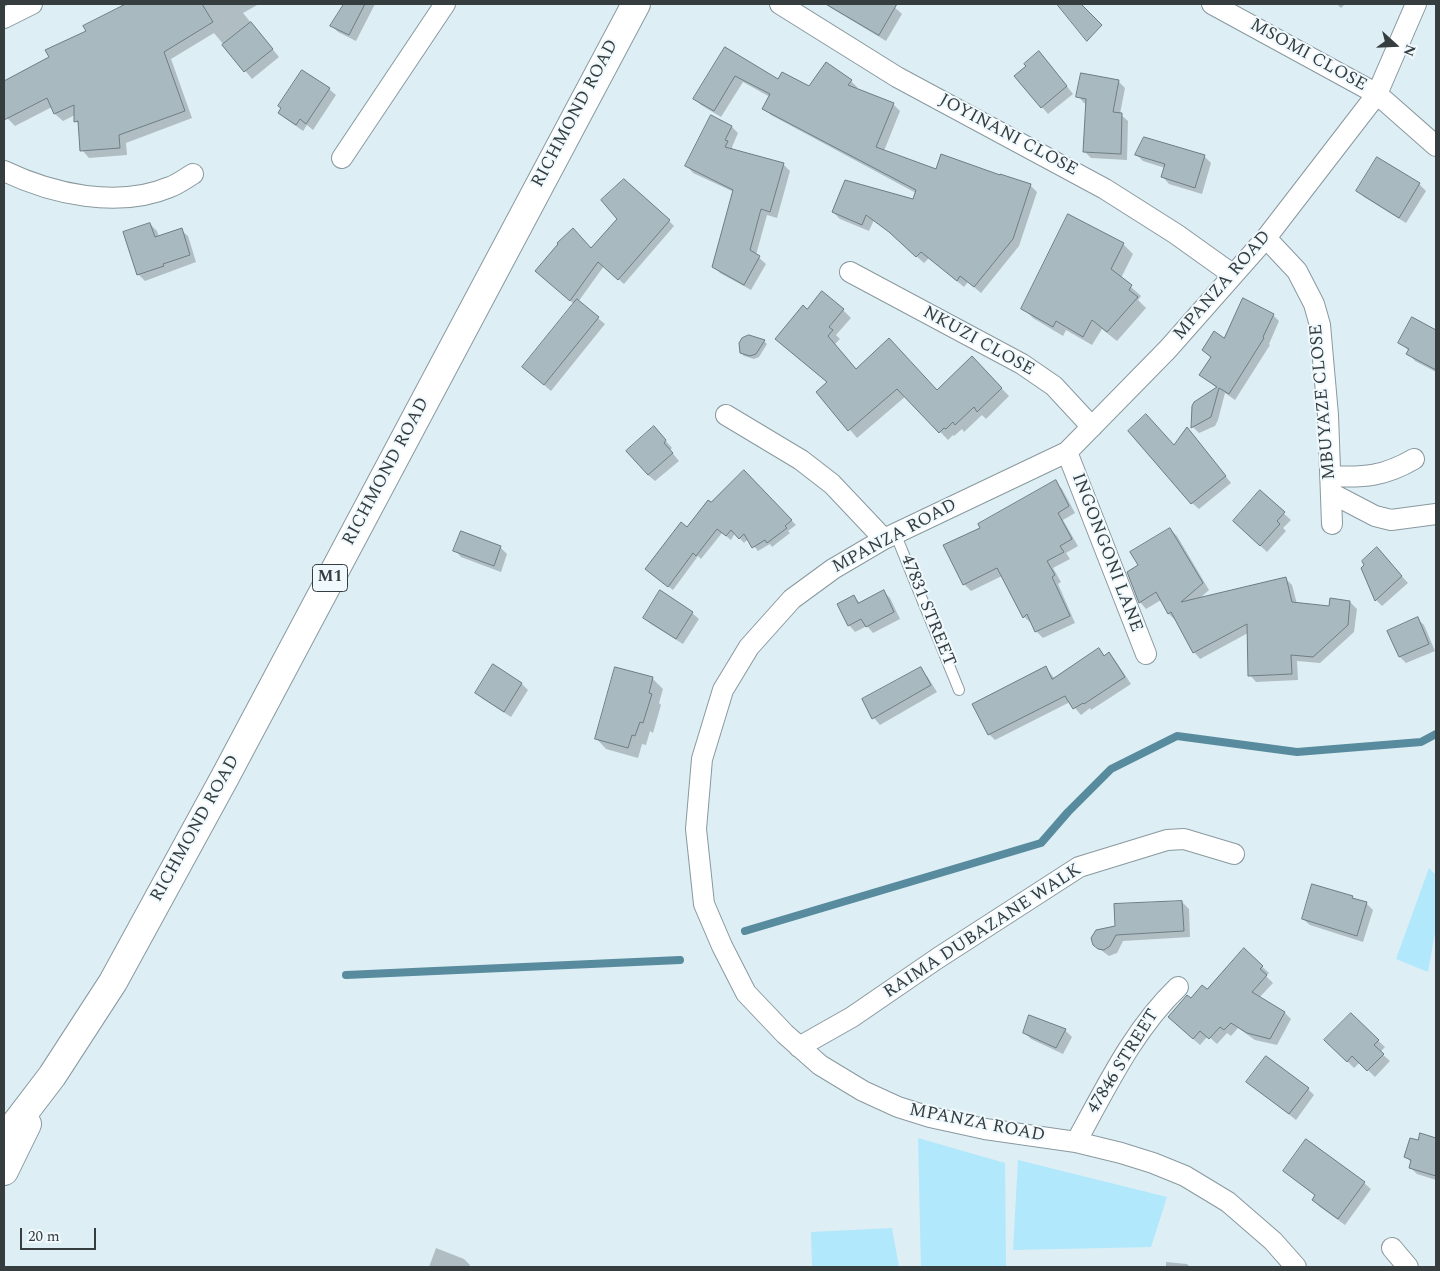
<!DOCTYPE html>
<html>
<head>
<meta charset="utf-8">
<style>
	body { margin:0 }
	#map { position:relative; width:1440px; height:1271px; overflow:hidden; background:#ddeef5; font-family:Spectral,serif }
	canvas { display:block }
	.frame { position:absolute; inset:0; border:5px solid #363d3f; pointer-events:none }
	.north { position:absolute; left:1370px; top:20px; width:50px; height:50px; -webkit-text-stroke:4px #f0fafe; paint-order:stroke; rotate:110deg; font-size:14px; font-weight:700; line-height:20px; text-align:center; color:#363d3f }
	.north::after { content:''; display:block; margin:auto; width:18px; height:22px; background:#363d3f; clip-path:polygon(50% 0,100% 100%,50% 72%,0 100%) }
	.scale { position:absolute; left:20px; top:1228px; width:76px; height:22px; box-sizing:border-box; border:2px solid #363d3f; border-top:0; padding-left:6px; font-size:15px; line-height:18px; white-space:nowrap; color:#363d3f; -webkit-text-stroke:4px #f0fafe; paint-order:stroke }
</style>
</head>
<body>
<div id="map">
<canvas width="1440" height="1271"></canvas>
<div class="frame"></div>
<div class="north">N</div>
<div class="scale">20 m</div>
</div>
<script>
const c = document.querySelector('canvas').getContext('2d');
c.lineJoin = 'round';
function fill(path, color) {
  c.fillStyle = color;
  c.fill(path, 'evenodd');
}
function stroke(path, color, width, dash) {
  c.strokeStyle = color;
  c.lineWidth = width;
  c.lineCap = dash ? 'butt' : 'round';
  c.setLineDash(dash || []);
  c.stroke(path);
}
function write(font, color, halo, rows, align = 'center') {
  c.font = font + ' Spectral,serif';
  c.lineWidth = 4;
  c.setLineDash([]);
  c.textBaseline = 'middle';
  c.strokeStyle = halo;
  c.fillStyle = color;
  for (const [text, x, y, turn = 0] of rows) {
    c.save();
    c.translate(x, y);
    c.rotate((+turn || 0) * Math.PI / 180);
    c.textAlign = isNaN(turn) ? turn : align;
    if (halo) c.strokeText(text, 0, 0);
    c.fillText(text, 0, 0);
    c.restore();
  }
}
fill(new Path2D(`
	M 1429,868 L 1436,875 L 1436,927 L 1428,972 L 1396,959 Z
	M 918,1138 L 1005,1163 L 1006,1267 L 921,1267 Z
	M 1018,1160 L 1167,1197 L 1151,1247 L 1013,1250 Z
	M 892,1228 L 899,1267 L 812,1267 L 811,1232 Z`), '#b1e8fb');
fill(new Path2D(`
	M 128,4 L 138,4 L 141,7 L 145,4 L 259,4 L 243,13 L 279,57 L 252,79 L 214,33 L 171,59 L 192,118 L 126,143 L 127,155 L 89,158 L 82,150 L 80,126 L 76,121 L 75,115 L 63,121 L 55,114 L 52,107 L 15,126 L 7,118 L 4,111 L 4,82 L 51,58 L 88,32 L 85,27 Z
	M 346,4 L 375,4 L 356,41 L 338,32 L 332,26 Z
	M 826,4 L 893,4 L 892,5 L 902,14 L 886,41 L 831,8 Z
	M 1337,4 L 1345,4 L 1341,8 Z
	M 726,48 L 779,81 L 809,87 L 851,81 L 858,88 L 856,89 L 893,104 L 900,111 L 884,151 L 937,170 L 1030,185 L 1037,192 L 1019,246 L 981,293 L 968,282 L 964,287 L 929,258 L 924,263 L 897,239 L 874,220 L 869,231 L 840,219 L 833,212 L 913,200 L 916,193 L 771,115 L 764,108 L 770,97 L 743,82 L 721,117 L 701,105 L 694,98 Z
	M 1046,60 L 1073,94 L 1048,114 L 1042,107 Z
	M 1118,81 L 1125,88 L 1120,114 L 1128,121 L 1127,160 L 1091,158 L 1084,151 L 1087,104 L 1084,103 L 1078,96 Z
	M 329,89 L 336,95 L 313,130 L 307,125 L 303,131 L 286,119 L 280,113 Z
	M 732,127 L 738,133 L 732,147 L 733,150 L 783,164 L 790,171 L 777,218 L 767,215 L 756,255 L 766,264 L 751,290 L 720,273 L 714,266 L 734,192 L 693,173 L 687,166 Z
	M 1136,154 L 1204,156 L 1211,163 L 1202,194 L 1169,184 L 1163,177 L 1165,168 L 1143,161 Z
	M 1419,184 L 1426,191 L 1406,223 L 1364,197 L 1358,191 Z
	M 1069,216 L 1123,244 L 1133,254 L 1121,278 L 1141,296 L 1138,300 L 1146,308 L 1117,341 L 1102,329 L 1092,345 L 1066,330 L 1063,336 L 1033,318 L 1023,308 Z
	M 669,221 L 674,226 L 624,284 L 604,266 L 578,302 L 605,324 L 551,391 L 523,367 L 574,304 L 542,276 L 592,250 Z
	M 150,224 L 157,231 L 159,237 L 181,230 L 188,236 L 196,262 L 145,281 L 138,274 Z
	M 808,310 L 843,310 L 851,318 L 836,335 L 840,339 L 835,344 L 857,370 L 938,391 L 972,358 L 1009,396 L 986,419 L 982,415 L 964,432 L 962,429 L 954,436 L 953,435 L 948,440 L 906,396 L 857,438 L 818,392 L 828,383 L 776,339 Z
	M 1273,315 L 1279,321 L 1269,344 L 1270,345 L 1235,400 L 1225,393 L 1218,420 L 1215,426 L 1199,433 L 1193,427 L 1194,406 L 1217,388 L 1200,375 L 1211,358 L 1203,350 Z
	M 1413,319 L 1436,331 L 1436,372 L 1415,361 L 1408,353 L 1409,351 L 1400,343 Z
	M 764,341 L 767,344 L 759,357 L 754,359 L 744,356 L 741,353 Z
	M 661,435 L 672,448 L 670,450 L 679,461 L 655,481 L 648,475 Z
	M 1193,435 L 1231,483 L 1199,509 L 1192,503 L 1175,447 Z
	M 744,472 L 796,525 L 788,531 L 790,533 L 772,547 L 770,544 L 758,551 L 748,539 L 744,543 L 735,533 L 731,540 L 722,533 L 701,559 L 698,556 L 673,590 L 651,573 L 688,528 Z
	M 1056,482 L 1062,489 L 1075,513 L 1063,520 L 1078,546 L 1066,553 L 1070,559 L 1053,568 L 1061,582 L 1058,584 L 1075,623 L 1043,638 L 1036,631 L 1032,622 L 1031,623 L 1024,617 L 1002,576 L 971,591 L 964,584 L 981,528 Z
	M 1260,492 L 1291,520 L 1283,528 L 1286,531 L 1267,552 L 1241,528 Z
	M 1170,529 L 1177,536 L 1209,590 L 1199,599 L 1285,578 L 1292,585 L 1297,604 L 1330,607 L 1350,602 L 1357,609 L 1354,632 L 1320,663 L 1297,661 L 1298,680 L 1256,682 L 1250,675 L 1248,633 L 1200,659 L 1194,652 L 1176,619 L 1175,620 L 1169,614 L 1161,600 L 1146,609 L 1140,602 L 1139,565 Z
	M 461,533 L 501,548 L 507,554 L 501,572 L 461,557 L 455,550 Z
	M 1384,556 L 1408,583 L 1382,606 L 1376,600 Z
	M 883,591 L 890,598 L 900,619 L 873,633 L 867,626 L 855,632 L 849,625 L 854,597 L 860,603 Z
	M 692,613 L 699,619 L 683,644 L 651,624 L 644,617 Z
	M 1417,619 L 1424,625 L 1435,651 L 1406,663 L 1400,657 Z
	M 1099,649 L 1105,656 L 1109,654 L 1115,660 L 1131,684 L 1091,710 L 1090,708 L 1081,715 L 1070,702 L 995,740 L 989,734 L 1046,668 L 1055,679 Z
	M 494,666 L 522,684 L 528,690 L 511,717 L 483,699 L 476,693 Z
	M 920,669 L 927,676 L 937,692 L 880,725 L 874,718 L 864,700 Z
	M 652,678 L 663,689 L 659,703 L 661,705 L 653,733 L 650,731 L 646,745 L 642,744 L 638,758 L 606,749 L 596,738 Z
	M 1352,897 L 1355,900 L 1366,903 L 1373,910 L 1363,942 L 1310,925 L 1303,919 Z
	M 1182,902 L 1189,909 L 1190,937 L 1123,941 L 1117,953 L 1109,956 L 1094,945 L 1117,927 Z
	M 1244,950 L 1269,973 L 1266,976 L 1273,983 L 1259,998 L 1285,1013 L 1291,1019 L 1277,1045 L 1255,1040 L 1238,1028 L 1231,1036 L 1227,1033 L 1217,1044 L 1208,1036 L 1200,1045 L 1176,1024 L 1191,999 L 1207,991 Z
	M 1351,1015 L 1385,1047 L 1380,1052 L 1390,1061 L 1375,1077 L 1360,1062 L 1354,1068 L 1326,1040 Z
	M 1065,1030 L 1072,1037 L 1063,1054 L 1031,1039 L 1024,1032 Z
	M 1248,1082 L 1308,1089 L 1314,1095 L 1296,1120 Z
	M 1421,1135 L 1436,1140 L 1436,1180 L 1417,1174 L 1410,1167 L 1412,1163 L 1405,1156 L 1419,1141 Z
	M 1284,1171 L 1364,1183 L 1371,1189 L 1345,1225 L 1320,1207 L 1313,1200 L 1316,1196 Z
	M 436,1248 L 464,1259 L 470,1265 L 469,1267 L 429,1267 Z
	M 1166,1262 L 1187,1264 L 1190,1267 L 1154,1267 L 1166,1267 Z`), '#0003');
stroke(new Path2D(`
	M 745,931 L 1041,843 L 1068,812 L 1111,769 L 1177,736 L 1297,752 L 1421,742 L 1436,734
	M 346,975 L 680,960`), '#588b9d', 8);
const building = new Path2D(`
	M 126,4 L 202,4 L 213,22 L 164,52 L 185,111 L 119,135 L 120,148 L 80,151 L 78,121 L 74,122 L 74,105 L 54,114 L 47,98 L 4,120 L 4,81 L 49,57 L 45,50 L 86,31 L 83,26 Z
	M 344,4 L 365,4 L 349,35 L 330,26 Z
	M 826,4 L 897,4 L 879,35 Z
	M 1057,4 L 1081,4 L 1102,25 L 1087,41 Z
	M 251,22 L 273,49 L 244,72 L 222,45 Z
	M 725,47 L 778,79 L 782,72 L 809,86 L 826,62 L 852,80 L 848,85 L 894,103 L 876,147 L 936,169 L 941,154 L 1000,175 L 1000,174 L 1031,184 L 1013,239 L 974,287 L 960,276 L 957,281 L 921,252 L 916,257 L 889,232 L 866,215 L 862,225 L 832,212 L 845,180 L 913,199 L 916,190 L 762,109 L 770,94 L 735,76 L 714,111 L 693,99 Z
	M 1039,51 L 1067,86 L 1041,108 L 1014,76 L 1026,66 L 1024,64 Z
	M 302,70 L 330,88 L 306,124 L 300,119 L 296,125 L 278,113 L 281,108 L 278,106 Z
	M 1081,73 L 1119,80 L 1113,112 L 1122,113 L 1121,154 L 1083,152 L 1086,99 L 1076,97 Z
	M 711,115 L 732,126 L 725,140 L 728,141 L 725,147 L 784,163 L 770,212 L 761,209 L 750,250 L 760,256 L 744,285 L 712,267 L 733,190 L 685,166 Z
	M 1144,137 L 1205,155 L 1195,188 L 1161,177 L 1165,164 L 1135,155 Z
	M 1377,157 L 1420,183 L 1399,218 L 1356,191 Z
	M 624,179 L 670,220 L 618,280 L 598,262 L 570,301 L 535,271 L 558,244 L 557,243 L 573,228 L 591,248 L 617,219 L 601,200 Z
	M 1068,214 L 1124,243 L 1111,269 L 1132,285 L 1129,290 L 1138,297 L 1107,332 L 1092,320 L 1083,337 L 1056,321 L 1053,327 L 1021,309 Z
	M 150,223 L 155,237 L 182,228 L 190,255 L 163,264 L 164,266 L 137,275 L 123,232 Z
	M 822,291 L 844,309 L 829,327 L 833,330 L 828,336 L 856,369 L 889,338 L 937,390 L 972,356 L 1002,388 L 977,412 L 974,407 L 955,425 L 953,422 L 946,429 L 944,428 L 939,433 L 897,389 L 848,431 L 816,392 L 827,382 L 775,339 L 803,305 L 807,309 Z
	M 1243,298 L 1274,314 L 1263,337 L 1264,338 L 1229,394 L 1219,388 L 1211,417 L 1191,428 L 1192,406 L 1194,402 L 1217,387 L 1199,375 L 1211,357 L 1202,350 L 1214,331 L 1224,338 Z
	M 577,299 L 599,317 L 544,385 L 522,367 Z
	M 1412,317 L 1436,330 L 1436,370 L 1406,354 L 1409,349 L 1398,343 Z
	M 749,335 L 765,340 L 756,354 L 750,356 L 740,353 L 739,343 L 742,338 Z
	M 1146,414 L 1174,445 L 1187,427 L 1226,476 L 1191,504 L 1128,431 Z
	M 654,426 L 666,440 L 664,443 L 673,453 L 648,475 L 626,451 Z
	M 744,470 L 792,520 L 785,526 L 787,528 L 767,543 L 765,540 L 752,548 L 744,534 L 739,539 L 731,530 L 726,536 L 717,529 L 696,556 L 693,553 L 668,587 L 645,569 L 681,522 L 687,527 L 708,500 L 711,502 Z
	M 1056,480 L 1069,506 L 1058,513 L 1072,539 L 1060,546 L 1064,552 L 1047,561 L 1055,575 L 1052,577 L 1070,616 L 1035,632 L 1027,614 L 1023,618 L 997,568 L 963,585 L 943,545 L 980,528 L 978,524 Z
	M 1260,490 L 1285,512 L 1277,521 L 1280,524 L 1260,546 L 1233,521 Z
	M 1170,528 L 1203,583 L 1181,602 L 1286,577 L 1292,602 L 1329,606 L 1330,598 L 1350,601 L 1348,625 L 1313,657 L 1291,655 L 1292,674 L 1248,676 L 1247,624 L 1193,653 L 1171,612 L 1168,614 L 1156,592 L 1139,603 L 1127,572 L 1138,565 L 1130,552 Z
	M 461,531 L 501,546 L 494,566 L 453,551 Z
	M 1377,547 L 1402,576 L 1375,601 L 1361,568 L 1364,565 L 1362,561 Z
	M 660,590 L 693,612 L 676,639 L 643,618 Z
	M 884,590 L 894,612 L 866,627 L 861,619 L 848,626 L 837,604 L 854,595 L 858,603 Z
	M 1418,617 L 1429,644 L 1399,657 L 1387,631 Z
	M 1099,648 L 1104,656 L 1109,652 L 1125,677 L 1084,704 L 1083,703 L 1073,709 L 1065,696 L 988,735 L 972,704 L 1046,666 L 1052,679 Z
	M 493,664 L 522,683 L 504,712 L 475,693 Z
	M 615,667 L 653,677 L 649,693 L 652,694 L 643,723 L 640,722 L 635,736 L 632,735 L 628,748 L 595,739 Z
	M 921,667 L 931,685 L 872,719 L 862,699 Z
	M 1312,884 L 1353,896 L 1352,898 L 1367,902 L 1357,936 L 1302,919 Z
	M 1182,901 L 1184,931 L 1116,935 L 1110,946 L 1104,950 L 1098,949 L 1093,945 L 1091,938 L 1096,930 L 1115,926 L 1114,904 Z
	M 1244,948 L 1263,966 L 1260,969 L 1267,975 L 1252,992 L 1285,1012 L 1270,1039 L 1247,1033 L 1231,1023 L 1224,1030 L 1220,1027 L 1209,1039 L 1200,1031 L 1193,1039 L 1168,1017 L 1187,995 L 1191,998 L 1202,985 L 1207,989 Z
	M 1351,1013 L 1379,1040 L 1374,1045 L 1384,1054 L 1367,1071 L 1352,1056 L 1347,1062 L 1324,1040 Z
	M 1029,1015 L 1066,1029 L 1056,1048 L 1023,1033 Z
	M 1266,1056 L 1309,1088 L 1289,1114 L 1246,1082 Z
	M 1420,1133 L 1436,1138 L 1436,1176 L 1409,1168 L 1411,1160 L 1404,1157 L 1410,1138 L 1418,1140 Z
	M 1306,1139 L 1365,1182 L 1338,1219 L 1312,1200 L 1315,1195 L 1283,1171 Z`);
fill(building, '#a8b9bf');
stroke(building, '#6d7d83', 1);
const lane = new Path2D(`
	M 895,533 L 959,690`);
const street = new Path2D(`
	M 780,4 L 897,77 L 1105,189 L 1176,234 L 1232,274
	M 1212,4 L 1377,94 L 1436,146
	M 4,18 L 32,4
	M 342,158 L 445,4
	M 4,171 C 52,194 118,209 170,187 C 178,184 186,178 193,174
	M 1266,238 L 1297,271 L 1314,304 L 1320,325 L 1328,415 L 1332,524
	M 850,272 L 1022,364 L 1054,386 L 1092,427
	M 726,415 L 801,460 L 832,484 L 884,539
	M 1067,452 L 1146,654
	M 1331,476 C 1364,478 1385,476 1414,459
	M 1331,493 L 1375,516 L 1391,520 L 1436,514
	M 799,1047 L 852,1017 L 938,958 L 1079,867 L 1167,840 L 1184,839 L 1234,854
	M 1076,1142 C 1106,1088 1133,1030 1178,987
	M 1392,1248 L 1408,1267
	M 1296,1267 L 1273,1241 L 1228,1202 L 1185,1176 L 1153,1163 L 1121,1153 L 1076,1142 L 985,1129 L 930,1117 L 898,1107 L 863,1091 L 820,1065 L 785,1034 L 746,993 L 722,946 L 704,904 L 696,829 L 702,759 L 723,690 L 749,647 L 792,599 L 833,569 L 884,539 L 1067,452 L 1168,349 L 1266,238 L 1377,94 L 1416,4`);
const highway = new Path2D(`
	M 4,1139 L 52,1076 L 113,982 L 225,777 L 636,4
	M 4,1171 L 27,1124`);
stroke(lane, '#89999f', 12);
stroke(street, '#89999f', 22);
stroke(highway, '#89999f', 30);
stroke(lane, '#fff', 10);
stroke(street, '#fff', 20);
stroke(highway, '#fff', 28);
for (const [x, y, w] of [
	[330,578,35]
]) {
  const box = new Path2D();
  box.roundRect(x - w / 2, y - 13.5, w, 27, 4);
  c.fillStyle = '#f0fafe';
  c.fill(box);
  stroke(box, '#363d3f', 1);
}
write('bold 16px', '#363d3f', null, [
	["M1",330,578]
]);
write('18px', '#363d3f', '#f0fafe', [
	["MSOMI CLOSE",1308,56,29],
	["RICHMOND ROAD",576,114,-62],
	["JOYINANI CLOSE",1008,136,28],
	["MPANZA ROAD",1223,286,-49],
	["NKUZI CLOSE",978,342,29],
	["MBUYAZE CLOSE",1324,402,-95],
	["RICHMOND ROAD",387,472,-62],
	["MPANZA ROAD",895,537,-28],
	["INGONGONI LANE",1106,553,69],
	["47831 STREET",927,611,68],
	["RICHMOND ROAD",196,829,-61],
	["RAIMA DUBAZANE WALK",983,932,-33],
	["47846 STREET",1124,1062,-58],
	["MPANZA ROAD",977,1124,11]
]);
</script>
</body>
</html>
